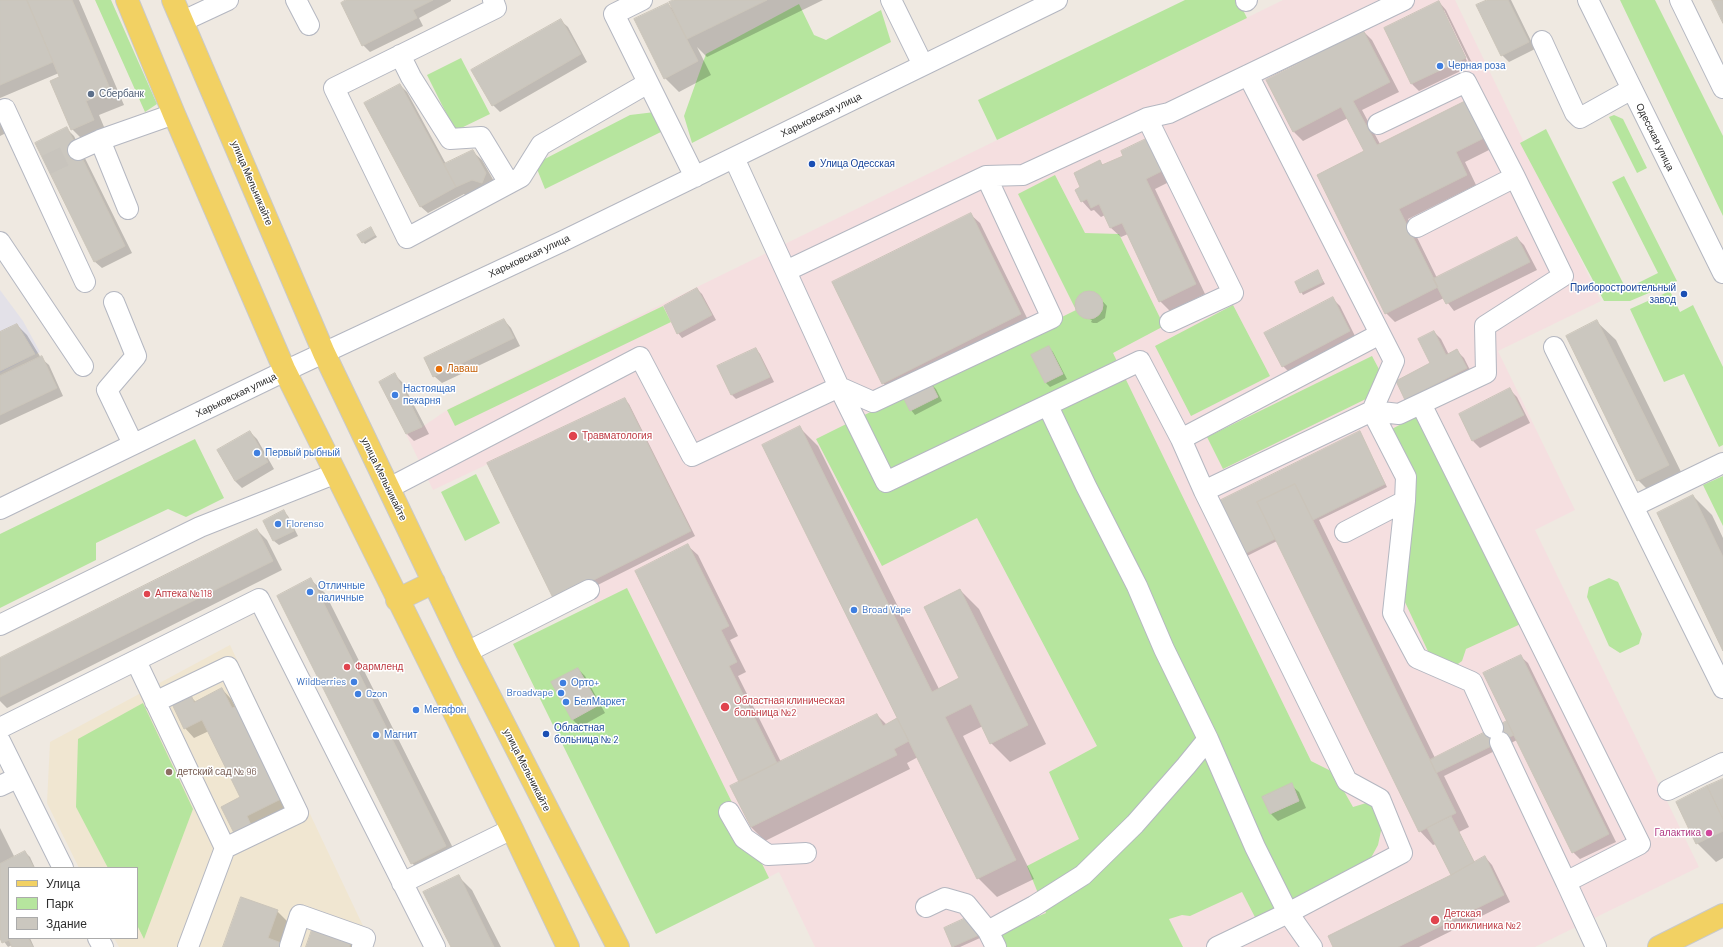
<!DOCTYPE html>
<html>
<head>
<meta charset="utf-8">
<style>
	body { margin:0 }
	#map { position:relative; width:1723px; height:947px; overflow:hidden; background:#efe9e1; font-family:Barlow,sans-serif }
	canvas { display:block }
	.legend { position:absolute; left:8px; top:867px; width:130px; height:72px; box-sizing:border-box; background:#fff; border:1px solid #ababab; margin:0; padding:5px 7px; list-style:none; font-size:12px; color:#2e2e2e }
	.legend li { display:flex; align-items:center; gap:8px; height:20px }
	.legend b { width:20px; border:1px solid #ababab }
</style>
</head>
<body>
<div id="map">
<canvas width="1723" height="947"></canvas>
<ul class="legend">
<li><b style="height:5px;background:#f2d163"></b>Улица</li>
<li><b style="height:11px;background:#b6e59e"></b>Парк</li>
<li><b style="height:11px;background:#cbc7bf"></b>Здание</li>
</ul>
</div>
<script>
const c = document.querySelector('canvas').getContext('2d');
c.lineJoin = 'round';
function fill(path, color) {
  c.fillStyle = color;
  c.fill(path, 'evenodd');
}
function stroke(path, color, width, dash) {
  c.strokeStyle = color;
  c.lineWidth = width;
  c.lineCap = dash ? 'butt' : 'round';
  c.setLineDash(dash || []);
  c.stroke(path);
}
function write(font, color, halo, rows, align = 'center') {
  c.font = font + ' Barlow,sans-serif';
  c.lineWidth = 3;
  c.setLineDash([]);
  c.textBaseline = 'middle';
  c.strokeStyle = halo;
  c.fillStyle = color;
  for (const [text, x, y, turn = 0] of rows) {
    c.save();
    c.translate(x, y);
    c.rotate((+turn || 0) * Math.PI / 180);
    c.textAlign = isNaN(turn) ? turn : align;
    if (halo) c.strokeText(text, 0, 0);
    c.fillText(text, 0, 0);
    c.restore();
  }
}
fill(new Path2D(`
	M 0,290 L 23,321 L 40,352 L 0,373 Z`), '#e3e1e8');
fill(new Path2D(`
	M 230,645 L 373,947 L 119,947 L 114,938 L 137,938 L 137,868 L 79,868 L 47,803 L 50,742 Z`), '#f0e6d1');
fill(new Path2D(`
	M 1283,0 L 1455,0 L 1601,301 L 1498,351 L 1575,510 L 1535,530 L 1699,867 L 1535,947 L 815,947 L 779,872 L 737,893 L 586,584 L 488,464 L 433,490 L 406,434 L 422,427 L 450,408 Z`), '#f5dfe0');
fill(new Path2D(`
	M 95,0 L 111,0 L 157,104 L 145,112 Z
	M 1185,0 L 1238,0 L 1247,18 L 997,140 L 978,100 Z
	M 1620,0 L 1655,0 L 1723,136 L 1723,216 Z
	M 799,4 L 814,35 L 826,40 L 881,10 L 891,42 L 692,143 L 684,116 L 706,54 Z
	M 461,58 L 490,114 L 455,131 L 427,75 Z
	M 655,112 L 665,130 L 545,189 L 535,164 L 630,115 Z
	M 1614,115 L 1623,119 L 1647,168 L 1637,173 L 1609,117 Z
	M 1546,129 L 1626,289 L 1658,273 L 1612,182 L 1624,176 L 1677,281 L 1630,301 L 1604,301 L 1520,143 Z
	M 1055,175 L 1085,233 L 1119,234 L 1164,326 L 1113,353 L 1311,761 L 1333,772 L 1353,807 L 1376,800 L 1382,826 L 1378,845 L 1367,865 L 1257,921 L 1242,892 L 1190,916 L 1182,915 L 1169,919 L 1183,947 L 1002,947 L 997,934 L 1046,913 L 1027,866 L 1079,839 L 1049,772 L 1097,746 L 977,518 L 882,566 L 816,439 L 1076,310 L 1018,194 Z
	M 1670,291 L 1680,312 L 1693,305 L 1723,367 L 1723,445 L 1719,447 L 1684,374 L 1664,382 L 1630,309 Z
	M 1233,305 L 1270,376 L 1191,416 L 1155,346 Z
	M 663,306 L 671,322 L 455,426 L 447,410 Z
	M 1372,356 L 1381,373 L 1368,398 L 1223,469 L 1207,437 Z
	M 1422,413 L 1525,622 L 1466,649 L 1462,661 L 1451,669 L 1433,662 L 1404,600 L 1415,478 L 1390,430 Z
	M 195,439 L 224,498 L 186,517 L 168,509 L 96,543 L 96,560 L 0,608 L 0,534 Z
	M 476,474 L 500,523 L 465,541 L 441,492 Z
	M 1723,476 L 1723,526 L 1703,485 Z
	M 1609,578 L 1618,582 L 1642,634 L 1639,644 L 1620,653 L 1609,646 L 1587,597 L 1589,587 Z
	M 627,588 L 769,878 L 656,934 L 513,644 Z
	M 143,703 L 193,809 L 144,939 L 137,925 L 137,868 L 108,868 L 76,807 L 78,739 Z`), '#b6e59e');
fill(new Path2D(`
	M 0,0 L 79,0 L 124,105 L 99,115 L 107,134 L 86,143 L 72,129 L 59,73 L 0,98 Z
	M 348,0 L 451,0 L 451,1 L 419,18 L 423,26 L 370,52 L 363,45 Z
	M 676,0 L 823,0 L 707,57 L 697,47 L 711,75 L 679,92 L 665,78 L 668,4 L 674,10 Z
	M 1489,0 L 1511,0 L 1535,49 L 1509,62 L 1502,55 Z
	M 1439,2 L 1446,10 L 1473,65 L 1419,91 L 1412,84 L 1385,28 ZM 1442,10 L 1444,10 L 1469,62 L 1468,63 Z
	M 560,20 L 568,27 L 587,62 L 500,112 L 493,105 Z
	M 1363,31 L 1372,40 L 1399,92 L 1362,110 L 1380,144 L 1467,101 L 1495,147 L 1465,162 L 1476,185 L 1408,219 L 1437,278 L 1517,238 L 1524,245 L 1537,270 L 1454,311 L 1444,298 L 1395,322 L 1386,313 L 1366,152 L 1348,118 L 1303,141 L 1294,132 L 1267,81 Z
	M 400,85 L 407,92 L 446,164 L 472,151 L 482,160 L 495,183 L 466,196 L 464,194 L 428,213 L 420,206 Z
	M 0,120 L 6,133 L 0,136 Z
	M 67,129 L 74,136 L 132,253 L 102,268 L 94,261 Z
	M 1146,140 L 1171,181 L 1155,189 L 1205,294 L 1170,311 L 1160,301 L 1128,234 L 1121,237 L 1111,228 L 1105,215 L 1101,217 L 1094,210 L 1091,211 L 1082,201 L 1082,188 L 1100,162 L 1104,166 L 1124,156 Z
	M 970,214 L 980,223 L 1030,324 L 893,393 L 883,383 Z
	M 371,229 L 377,237 L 365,244 L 363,242 Z
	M 1318,272 L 1325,284 L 1303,295 L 1296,282 Z
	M 697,289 L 702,294 L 716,320 L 682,338 L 678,333 Z
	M 1089,292 L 1096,294 L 1107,306 L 1105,318 L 1097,323 L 1093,323 L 1085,319 L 1091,322 L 1092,320 L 1082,316 L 1076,306 L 1078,297 Z
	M 1333,299 L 1340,306 L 1356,338 L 1290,373 L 1283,366 Z
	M 504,320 L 511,328 L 520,346 L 442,383 L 434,376 Z
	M 1597,322 L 1616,340 L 1687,484 L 1657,499 L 1638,480 Z
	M 17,325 L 27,335 L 41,358 L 49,365 L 63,396 L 0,425 L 0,333 Z
	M 1434,332 L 1441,339 L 1449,355 L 1457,351 L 1464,358 L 1473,376 L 1413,406 L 1406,399 L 1432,364 Z
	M 1049,347 L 1053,352 L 1067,379 L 1050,387 L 1046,383 Z
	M 756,349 L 760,354 L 774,382 L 736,399 L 732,395 L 718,367 Z
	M 395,375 L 402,382 L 429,434 L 414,441 L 407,434 L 380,382 Z
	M 931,384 L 936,389 L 942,401 L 915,415 L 911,410 Z
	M 1510,390 L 1517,397 L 1530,423 L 1480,448 L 1473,441 L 1460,415 Z
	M 625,400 L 629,404 L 695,536 L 560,604 Z
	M 799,427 L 818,446 L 939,689 L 960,678 L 960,590 L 979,609 L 1046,744 L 1010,762 L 991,743 L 983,726 L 963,736 L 1034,879 L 997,897 L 978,878 L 918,757 L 907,763 L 910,769 L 765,841 L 751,827 L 688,546 L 698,555 L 738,636 L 730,640 L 746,672 L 738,676 L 781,762 L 877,715 L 887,725 L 899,719 Z
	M 250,432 L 257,439 L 274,469 L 242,488 L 235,481 Z
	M 1361,435 L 1387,487 L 1319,520 L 1435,758 L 1507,722 L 1520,656 L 1528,663 L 1616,842 L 1580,859 L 1573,852 L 1517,740 L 1444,776 L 1469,827 L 1459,832 L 1475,863 L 1485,857 L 1492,865 L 1510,902 L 1419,947 L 1334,947 L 1452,876 L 1436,844 L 1433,845 L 1420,831 L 1277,541 L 1245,557 L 1218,503 Z
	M 1693,496 L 1712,515 L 1723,538 L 1723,649 Z
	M 284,512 L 288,516 L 298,536 L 279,545 L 274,541 L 265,521 Z
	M 257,530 L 267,540 L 282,570 L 7,708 L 0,701 L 0,659 Z
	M 311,580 L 325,593 L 459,860 L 426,877 L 412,863 Z
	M 578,669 L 585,676 L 605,713 L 580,727 L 572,719 Z
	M 222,689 L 231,699 L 291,808 L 244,842 L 241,798 L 209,731 L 194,738 L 185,728 L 190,696 L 196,702 Z
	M 1723,780 L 1723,858 L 1716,862 L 1697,843 Z
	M 1291,785 L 1299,792 L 1306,808 L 1278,821 L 1271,814 L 1263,797 Z
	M 0,828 L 15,858 L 25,852 L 30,857 L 35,868 L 9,868 L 9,938 L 30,938 L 34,947 L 13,947 L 12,945 L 8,947 L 0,936 Z
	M 458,876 L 472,890 L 501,947 L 452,947 Z
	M 277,911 L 291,925 L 289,947 L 224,947 Z
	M 970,917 L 980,938 L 960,947 L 954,947 L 945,928 Z
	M 351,941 L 357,947 L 307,947 Z`), '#0003');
const building = new Path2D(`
	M 0,0 L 27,0 L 53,62 L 0,85 Z
	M 27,0 L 72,0 L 111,91 L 86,101 L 94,120 L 71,130 L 50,81 L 59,77 Z
	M 346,0 L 433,0 L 413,10 L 417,18 L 362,46 L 341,3 Z
	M 674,0 L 767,0 L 687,39 L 669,2 Z
	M 1487,0 L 1508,0 L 1529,42 L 1501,56 L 1476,5 Z
	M 1712,0 L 1723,0 L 1723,23 Z
	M 1439,1 L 1466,58 L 1411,84 L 1384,28 Z
	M 668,3 L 698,61 L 664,79 L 634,19 Z
	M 561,19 L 581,54 L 492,106 L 471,70 Z
	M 1363,30 L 1390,82 L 1353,101 L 1377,145 L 1467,100 L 1486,137 L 1456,152 L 1467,175 L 1399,209 L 1438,287 L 1385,314 L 1317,175 L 1364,151 L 1341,107 L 1293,132 L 1266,80 Z
	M 400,84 L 456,187 L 420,207 L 364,103 Z
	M 67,127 L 125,246 L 94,262 L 35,143 Z
	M 1146,139 L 1161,159 L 1157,161 L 1162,171 L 1146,179 L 1196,284 L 1159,302 L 1122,223 L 1110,228 L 1099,204 L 1091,208 L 1087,199 L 1081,202 L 1075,190 L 1080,187 L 1074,173 L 1100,160 L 1102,165 L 1123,156 L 1121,151 Z
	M 473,150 L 486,173 L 482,183 L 472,180 L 456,187 L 444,164 Z
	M 971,213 L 1021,314 L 882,384 L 832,282 Z
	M 371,227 L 375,235 L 362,243 L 357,235 Z
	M 1517,237 L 1530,262 L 1446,304 L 1433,279 Z
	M 1318,270 L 1323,282 L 1300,293 L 1295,282 Z
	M 697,288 L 712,315 L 677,334 L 664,306 Z
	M1075 305a14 14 0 1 1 28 0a14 14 0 1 1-28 0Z
	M 1333,297 L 1350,331 L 1282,367 L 1264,333 Z
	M 504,319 L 514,338 L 433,377 L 424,358 Z
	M 1597,320 L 1669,465 L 1637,481 L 1566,336 Z
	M 17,324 L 35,354 L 0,371 L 0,332 Z
	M 1434,331 L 1446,355 L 1457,349 L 1467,368 L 1405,400 L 1396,381 L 1430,363 L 1418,339 Z
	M 1049,346 L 1063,374 L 1045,383 L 1031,355 Z
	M 756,348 L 770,377 L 731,395 L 717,366 Z
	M 42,356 L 57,388 L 0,415 L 0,376 Z
	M 395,373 L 422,427 L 406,434 L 379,382 Z
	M 931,383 L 938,397 L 910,411 L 903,397 Z
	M 1510,388 L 1524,415 L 1472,441 L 1459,414 Z
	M 625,398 L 691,531 L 554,600 L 487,463 Z
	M 800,426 L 932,692 L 959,678 L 924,607 L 960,589 L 1028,725 L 990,744 L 971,704 L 945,717 L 1016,860 L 977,879 L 762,445 Z
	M 250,431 L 268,462 L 235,481 L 217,450 Z
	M 1360,431 L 1385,484 L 1313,520 L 1295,484 L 1257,502 L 1275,539 L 1242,555 L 1217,502 Z
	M 1295,484 L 1456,813 L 1419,832 L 1257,502 Z
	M 1693,495 L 1723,557 L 1723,651 L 1657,513 Z
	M 284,510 L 294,531 L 273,541 L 263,521 Z
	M 257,529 L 273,561 L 0,697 L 0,658 Z
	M 688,544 L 729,626 L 721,630 L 737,662 L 729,666 L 777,763 L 739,782 L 635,571 Z
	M 311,578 L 446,846 L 411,864 L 277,596 Z
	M 1521,655 L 1609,834 L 1572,853 L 1483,673 Z
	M 578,668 L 599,705 L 572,720 L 551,682 Z
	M 222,688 L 232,708 L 238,706 L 283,798 L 247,816 L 251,825 L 234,833 L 221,807 L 240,797 L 202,720 L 184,729 L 172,704 L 191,695 L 194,702 Z
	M 877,714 L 883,726 L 897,718 L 909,741 L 894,749 L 897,755 L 751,827 L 730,786 Z
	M 1507,721 L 1514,735 L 1436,773 L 1430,760 Z
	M 1723,779 L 1723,819 L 1707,786 Z
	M 1292,783 L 1299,801 L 1270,814 L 1262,797 Z
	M 1707,786 L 1723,819 L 1723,831 L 1696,844 L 1676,802 Z
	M 1451,816 L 1474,862 L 1451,875 L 1427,828 Z
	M 25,851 L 34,868 L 9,868 L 9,938 L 28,938 L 33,947 L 12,947 L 9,940 L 2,943 L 0,938 L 0,864 Z
	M 1485,856 L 1504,895 L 1398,947 L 1333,947 L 1328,936 L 1451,875 Z
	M 459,875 L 494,947 L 451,947 L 423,892 Z
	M 241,897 L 278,910 L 268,938 L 292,947 L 223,947 Z
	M 970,916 L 979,935 L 952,947 L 944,928 Z
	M 313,927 L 352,940 L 349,947 L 306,947 Z`);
fill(building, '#cbc7bf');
stroke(building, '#cbc5ba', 1);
stroke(new Path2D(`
	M 46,165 L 78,150`), '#c8c4bd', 20, [20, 10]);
const minor = new Path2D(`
	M 296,0 L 309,25
	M 493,0 L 496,8 L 334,88 L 407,238 L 521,177 L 541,145 L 648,83
	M 642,0 L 614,14 L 695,177
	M 891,0 L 923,65
	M 1588,0 L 1723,273
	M 1680,0 L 1723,88
	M 1246,1 L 1247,0
	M 183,21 L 228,0
	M 1542,41 L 1575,113 L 1580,118 L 1632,89
	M 400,55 L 411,77 L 450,139 L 481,137 L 509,183
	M 1248,75 L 1394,361 L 1372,411 L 1406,477 L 1405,501 L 1393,613 L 1417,658 L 1472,682 L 1493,728
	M 5,109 L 85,282
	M 1147,118 L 1233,293 L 1170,322
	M 1378,124 L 1466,82 L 1515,177
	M 78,150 L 100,140
	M 734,158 L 839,387 L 886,482 L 1140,361 L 1181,439 L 1204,491 L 1347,781 L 1380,799 L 1402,853 L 1288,913 L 1217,947
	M 128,209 L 100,140 L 174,114
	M 0,242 L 83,366
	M 786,271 L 986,176 L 1023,175 L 1147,118 L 1169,113 L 1404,0
	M 114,302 L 136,356 L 107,390 L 133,444
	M 1554,347 L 1723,688
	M 1421,404 L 1640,844 L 1566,882 L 1500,742
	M 1048,406 L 1086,486 L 1137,586 L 1164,649 L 1208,739 L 1255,847 L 1288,913 L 1312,947
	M 1181,439 L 1380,334
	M 389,488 L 640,357 L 692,456 L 839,387 L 873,402 L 1052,318 L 986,176
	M 1204,491 L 1372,411 L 1399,414 L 1486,373 L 1485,326 L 1563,276 L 1515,177 L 1417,227
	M 1634,506 L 1723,463
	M 0,509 L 285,371 L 563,241 L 1057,0
	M 1345,532 L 1405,501
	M 0,625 L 200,527 L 334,474
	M 467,652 L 589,590
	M 136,661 L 225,848 L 188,947
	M 155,702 L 228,667 L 298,813 L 225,848
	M 0,728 L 259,599 L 435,947
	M 0,741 L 63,868
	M 0,786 L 17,778
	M 1668,790 L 1723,763
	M 729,812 L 744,838 L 768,855 L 806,853
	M 1566,882 L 1596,947
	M 402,883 L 512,829
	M 926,907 L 945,898 L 966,904 L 988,931 L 996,947
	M 988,931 L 1034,906 L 1083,875 L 1135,824 L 1186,766 L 1208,739
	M 98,938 L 103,947
	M 290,946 L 300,915 L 365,938 L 362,947`);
const major = new Path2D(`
	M 127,0 L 174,114 L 285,371 L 512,829 L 568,947
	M 173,0 L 324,353 L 467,652 L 618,947
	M 397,600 L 434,582
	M 1659,947 L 1723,915`);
stroke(minor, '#b4b7c1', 22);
stroke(major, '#c9c9c9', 24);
stroke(minor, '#fff', 20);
stroke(major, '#f2d163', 22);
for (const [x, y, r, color] of [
	[1440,66,4,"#3f7fe0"],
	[91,94,4,"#5c6f8a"],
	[812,164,4,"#1a4fb4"],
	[1684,294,4,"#1a4fb4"],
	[439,369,4,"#e8710a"],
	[395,395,4,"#3f7fe0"],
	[573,436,5,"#e0444e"],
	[257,453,4,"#3f7fe0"],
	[278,524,4,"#3f7fe0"],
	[310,592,4,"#3f7fe0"],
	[147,594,4,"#e0444e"],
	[854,610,4,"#3f7fe0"],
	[347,667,4,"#e0444e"],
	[354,682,4,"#3f7fe0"],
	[563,683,4,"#3f7fe0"],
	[561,693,4,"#3f7fe0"],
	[358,694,4,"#3f7fe0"],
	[566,702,4,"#3f7fe0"],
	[725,707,5,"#e0444e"],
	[416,710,4,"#3f7fe0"],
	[546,734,4,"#1a4fb4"],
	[376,735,4,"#3f7fe0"],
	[169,772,4,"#8d6e63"],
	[1709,833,4,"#d1479c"],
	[1435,920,5,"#e0444e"]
]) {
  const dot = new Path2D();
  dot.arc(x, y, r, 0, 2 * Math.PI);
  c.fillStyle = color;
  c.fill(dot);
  stroke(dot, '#fff', 1.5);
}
write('10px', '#366cbe', '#fff', [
	["Черная роза",1448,66],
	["Настоящая",403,389],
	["пекарня",403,401],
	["Первый рыбный",265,453],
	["Florenso",286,524],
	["Отличные",318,586],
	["наличные",318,598],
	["Broad Vape",862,610],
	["Wildberries",346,682,"right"],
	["Орто+",571,683],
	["Broadvape",553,693,"right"],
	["Ozon",366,694],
	["БелМаркет",574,702],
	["Мегафон",424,710],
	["Магнит",384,735]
], 'left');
write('10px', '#4e5e75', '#fff', [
	["Сбербанк",99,94]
], 'left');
write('10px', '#2e2e2e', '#fff', [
	["Харьковская улица",821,115,-26],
	["Одесская улица",1655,137,64],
	["улица Мельникайте",252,183,67],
	["Харьковская улица",529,256,-25],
	["Харьковская улица",236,395,-26],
	["улица Мельникайте",384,479,64],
	["улица Мельникайте",527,770,63]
]);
write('10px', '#164399', '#fff', [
	["Улица Одесская",820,164],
	["Приборостроительный",1676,288,"right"],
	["завод",1676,300,"right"],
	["Областная",554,728],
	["больница № 2",554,740]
], 'left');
write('10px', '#c56008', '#fff', [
	["Лаваш",447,369]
], 'left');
write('10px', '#be3a42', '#fff', [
	["Травматология",582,436],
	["Аптека №118",155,594],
	["Фармленд",355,667],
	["Областная клиническая",734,701],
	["больница №2",734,713],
	["Детская",1444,914],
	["поликлиника №2",1444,926]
], 'left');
write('10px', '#785e54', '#fff', [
	["детский сад № 96",177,772]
], 'left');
write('10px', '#b23c85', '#fff', [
	["Галактика",1701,833]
], 'right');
</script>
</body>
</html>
